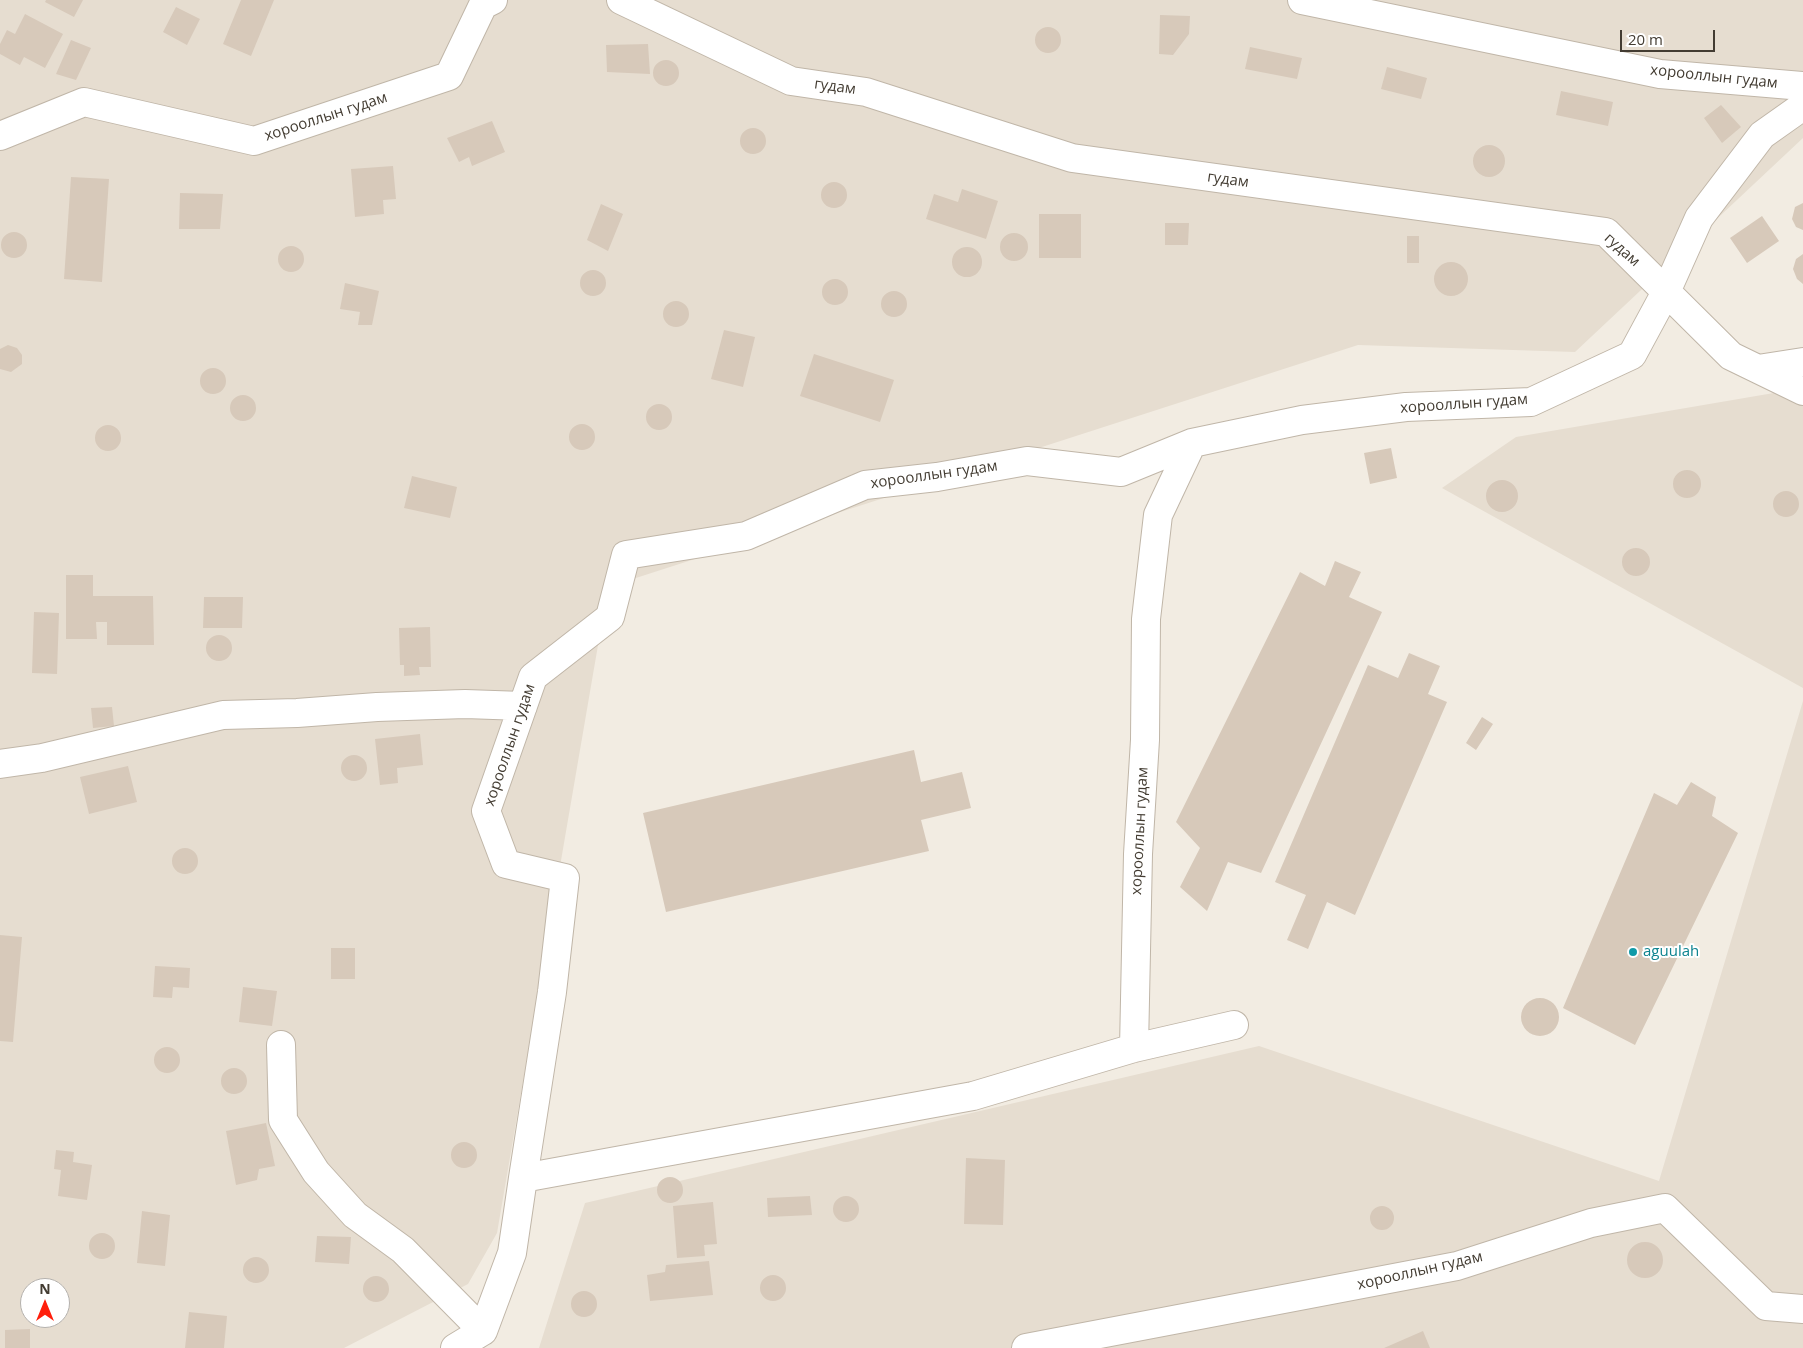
<!DOCTYPE html>
<html>
<head>
<meta charset="utf-8">
<style>
	body { margin:0 }
	#map { position:relative; width:1803px; height:1348px; overflow:hidden; background:#f2ece2; font-family:"Open Sans",sans-serif }
	canvas { display:block }
	.north { position:absolute; left:20px; top:1278px; width:50px; height:50px; box-sizing:border-box; background:#fff; border:1px solid #b4b1ad; border-radius:50%; rotate:0deg; font-size:14px; font-weight:700; line-height:20px; text-align:center; color:#433c32 }
	.north::after { content:''; display:block; margin:auto; width:18px; height:22px; background:#ff1f0c; clip-path:polygon(50% 0,100% 100%,50% 72%,0 100%) }
	.scale { position:absolute; left:1620px; top:30px; width:95px; height:22px; box-sizing:border-box; border:2px solid #433c32; border-top:0; padding-left:6px; font-size:15px; line-height:18px; white-space:nowrap; color:#433c32; -webkit-text-stroke:4px #fff; paint-order:stroke }
</style>
</head>
<body>
<div id="map">
<canvas width="1803" height="1348"></canvas>
<div class="north">N</div>
<div class="scale">20 m</div>
</div>
<script>
const c = document.querySelector('canvas').getContext('2d');
c.lineJoin = 'round';
function fill(path, color) {
  c.fillStyle = color;
  c.fill(path, 'evenodd');
}
function stroke(path, color, width, dash) {
  c.strokeStyle = color;
  c.lineWidth = width;
  c.lineCap = dash ? 'butt' : 'round';
  c.setLineDash(dash || []);
  c.stroke(path);
}
function write(font, color, halo, rows, align = 'center') {
  c.font = font + ' "Open Sans",sans-serif';
  c.lineWidth = 4;
  c.setLineDash([]);
  c.textBaseline = 'middle';
  c.strokeStyle = halo;
  c.fillStyle = color;
  for (const [text, x, y, turn = 0] of rows) {
    c.save();
    c.translate(x, y);
    c.rotate((+turn || 0) * Math.PI / 180);
    c.textAlign = isNaN(turn) ? turn : align;
    if (halo) c.strokeText(text, 0, 0);
    c.fillText(text, 0, 0);
    c.restore();
  }
}
fill(new Path2D(`
	M 0,0 L 1803,0 L 1803,138 L 1575,352 L 1358,345 L 608,587 L 497,1233 L 468,1284 L 344,1348 L 0,1348 ZM 30,1288 L 60,1288 L 60,1318 L 30,1318 Z
	M 1803,388 L 1803,688 L 1442,488 L 1516,437 Z
	M 1803,701 L 1803,1348 L 539,1348 L 585,1203 L 1259,1046 L 1659,1181 Z`), '#e6ddd0');
fill(new Path2D(`
	M 46,0 L 83,0 L 74,17 L 45,2 Z
	M 241,0 L 274,0 L 251,56 L 223,44 Z
	M 176,7 L 200,19 L 187,45 L 163,32 Z
	M 25,14 L 63,34 L 45,68 L 24,57 L 20,65 L 0,54 L 0,44 L 7,30 L 15,34 Z
	M 1160,15 L 1190,16 L 1189,34 L 1173,55 L 1159,54 Z
	M1035 40a13 13 0 1 1 26 0a13 13 0 1 1-26 0Z
	M 71,40 L 91,48 L 76,80 L 56,74 Z
	M 648,44 L 650,74 L 607,72 L 606,45 Z
	M 1250,47 L 1302,58 L 1297,79 L 1245,69 Z
	M653 73a13 13 0 1 1 26 0a13 13 0 1 1-26 0Z
	M 1387,67 L 1427,78 L 1421,99 L 1381,89 Z
	M 1561,91 L 1613,102 L 1608,126 L 1556,115 Z
	M 1721,105 L 1741,127 L 1722,143 L 1704,118 Z
	M 492,121 L 505,152 L 472,166 L 469,157 L 459,162 L 447,138 Z
	M740 141a13 13 0 1 1 26 0a13 13 0 1 1-26 0Z
	M1473 161a16 16 0 1 1 32 0a16 16 0 1 1-32 0Z
	M 393,166 L 396,199 L 383,200 L 384,214 L 355,217 L 351,169 Z
	M 71,177 L 109,179 L 102,282 L 64,279 Z
	M821 195a13 13 0 1 1 26 0a13 13 0 1 1-26 0Z
	M 962,189 L 998,201 L 986,239 L 926,219 L 934,194 L 958,202 Z
	M 180,193 L 223,194 L 220,229 L 179,229 Z
	M 1803,203 L 1803,230 L 1796,227 L 1792,219 L 1795,207 Z
	M 601,204 L 623,214 L 608,251 L 587,240 Z
	M 1039,214 L 1081,214 L 1081,258 L 1039,258 Z
	M 1762,216 L 1779,241 L 1747,263 L 1730,238 Z
	M 1165,223 L 1189,223 L 1188,245 L 1165,245 Z
	M1 245a13 13 0 1 1 26 0a13 13 0 1 1-26 0Z
	M1000 247a14 14 0 1 1 28 0a14 14 0 1 1-28 0Z
	M 1407,236 L 1419,236 L 1419,263 L 1407,263 Z
	M278 259a13 13 0 1 1 26 0a13 13 0 1 1-26 0Z
	M952 262a15 15 0 1 1 30 0a15 15 0 1 1-30 0Z
	M 1803,254 L 1803,284 L 1797,279 L 1793,269 L 1796,259 Z
	M1434 279a17 17 0 1 1 34 0a17 17 0 1 1-34 0Z
	M580 283a13 13 0 1 1 26 0a13 13 0 1 1-26 0Z
	M822 292a13 13 0 1 1 26 0a13 13 0 1 1-26 0Z
	M 345,283 L 379,291 L 372,325 L 358,325 L 360,312 L 340,309 Z
	M881 304a13 13 0 1 1 26 0a13 13 0 1 1-26 0Z
	M663 314a13 13 0 1 1 26 0a13 13 0 1 1-26 0Z
	M 724,330 L 755,337 L 743,387 L 711,379 Z
	M 8,345 L 17,348 L 22,355 L 22,364 L 11,372 L 0,369 L 0,349 Z
	M 814,354 L 894,380 L 880,422 L 800,396 Z
	M200 381a13 13 0 1 1 26 0a13 13 0 1 1-26 0Z
	M230 408a13 13 0 1 1 26 0a13 13 0 1 1-26 0Z
	M646 417a13 13 0 1 1 26 0a13 13 0 1 1-26 0Z
	M569 437a13 13 0 1 1 26 0a13 13 0 1 1-26 0Z
	M95 438a13 13 0 1 1 26 0a13 13 0 1 1-26 0Z
	M 1391,448 L 1397,478 L 1370,484 L 1364,453 Z
	M1673 484a14 14 0 1 1 28 0a14 14 0 1 1-28 0Z
	M 412,476 L 457,487 L 450,518 L 404,508 Z
	M1486 496a16 16 0 1 1 32 0a16 16 0 1 1-32 0Z
	M1773 504a13 13 0 1 1 26 0a13 13 0 1 1-26 0Z
	M1622 562a14 14 0 1 1 28 0a14 14 0 1 1-28 0Z
	M 1335,561 L 1361,572 L 1349,597 L 1382,612 L 1261,873 L 1228,862 L 1207,911 L 1180,887 L 1200,848 L 1176,822 L 1300,572 L 1325,586 Z
	M 66,575 L 93,575 L 93,596 L 153,596 L 154,645 L 107,645 L 107,622 L 96,622 L 97,639 L 66,639 Z
	M 204,597 L 243,597 L 242,628 L 203,628 Z
	M 34,612 L 59,613 L 57,674 L 32,673 Z
	M 430,627 L 431,667 L 419,667 L 420,675 L 404,676 L 404,665 L 400,665 L 399,628 Z
	M206 648a13 13 0 1 1 26 0a13 13 0 1 1-26 0Z
	M 1409,653 L 1440,666 L 1428,694 L 1447,702 L 1355,915 L 1327,902 L 1308,949 L 1287,940 L 1306,895 L 1275,882 L 1368,665 L 1398,678 Z
	M 112,707 L 114,726 L 93,728 L 91,708 Z
	M 1482,717 L 1493,724 L 1476,750 L 1466,743 Z
	M 420,734 L 423,765 L 397,768 L 398,783 L 380,785 L 375,739 Z
	M 914,750 L 921,782 L 962,772 L 971,808 L 921,820 L 929,851 L 666,912 L 643,813 Z
	M341 768a13 13 0 1 1 26 0a13 13 0 1 1-26 0Z
	M 128,766 L 137,802 L 89,814 L 80,777 Z
	M 1691,782 L 1716,797 L 1712,816 L 1738,833 L 1635,1045 L 1563,1008 L 1654,793 L 1677,805 Z
	M172 861a13 13 0 1 1 26 0a13 13 0 1 1-26 0Z
	M 0,935 L 22,937 L 13,1042 L 0,1041 Z
	M 331,948 L 355,948 L 355,979 L 331,979 Z
	M 155,966 L 190,968 L 189,988 L 173,987 L 172,998 L 153,997 Z
	M 243,987 L 277,991 L 272,1026 L 239,1022 Z
	M1521 1017a19 19 0 1 1 38 0a19 19 0 1 1-38 0Z
	M154 1060a13 13 0 1 1 26 0a13 13 0 1 1-26 0Z
	M221 1081a13 13 0 1 1 26 0a13 13 0 1 1-26 0Z
	M 266,1123 L 275,1166 L 259,1169 L 257,1180 L 236,1185 L 226,1131 Z
	M451 1155a13 13 0 1 1 26 0a13 13 0 1 1-26 0Z
	M 56,1150 L 74,1152 L 73,1162 L 92,1165 L 87,1200 L 58,1196 L 61,1170 L 54,1169 Z
	M 966,1158 L 1005,1160 L 1003,1225 L 964,1224 Z
	M657 1190a13 13 0 1 1 26 0a13 13 0 1 1-26 0Z
	M833 1209a13 13 0 1 1 26 0a13 13 0 1 1-26 0Z
	M 810,1196 L 812,1215 L 768,1217 L 767,1198 Z
	M 713,1202 L 717,1244 L 704,1245 L 705,1256 L 677,1258 L 673,1206 Z
	M1370 1218a12 12 0 1 1 24 0a12 12 0 1 1-24 0Z
	M 142,1211 L 170,1215 L 165,1266 L 137,1263 Z
	M89 1246a13 13 0 1 1 26 0a13 13 0 1 1-26 0Z
	M 317,1236 L 351,1237 L 349,1264 L 315,1262 Z
	M1627 1260a18 18 0 1 1 36 0a18 18 0 1 1-36 0Z
	M243 1270a13 13 0 1 1 26 0a13 13 0 1 1-26 0Z
	M 709,1261 L 713,1295 L 650,1301 L 647,1275 L 665,1272 L 666,1265 Z
	M760 1288a13 13 0 1 1 26 0a13 13 0 1 1-26 0Z
	M363 1289a13 13 0 1 1 26 0a13 13 0 1 1-26 0Z
	M571 1304a13 13 0 1 1 26 0a13 13 0 1 1-26 0Z
	M 189,1312 L 227,1316 L 224,1348 L 185,1348 Z
	M 30,1329 L 30,1348 L 5,1348 L 5,1330 Z
	M 1423,1331 L 1430,1348 L 1384,1348 Z`), '#d7c9ba');
const minor = new Path2D(`
	M 621,0 L 791,81 L 866,92 L 1072,158 L 1606,232 L 1731,356 L 1803,391
	M 1302,0 L 1660,74 L 1803,86
	M 0,136 L 84,102 L 254,141 L 449,76 L 483,5 L 493,0
	M 1758,369 L 1803,362
	M 0,764 L 42,758 L 223,715 L 297,713 L 377,707 L 465,704 L 523,706
	M 281,1045 L 283,1120 L 316,1172 L 355,1215 L 403,1250 L 483,1331
	M 1134,1048 L 1138,854 L 1145,740 L 1146,619 L 1158,515 L 1192,443
	M 523,1178 L 552,992 L 565,878 L 506,864 L 486,811 L 533,677 L 610,617 L 626,555 L 746,536 L 865,485 L 937,477 L 1027,461 L 1121,472 L 1192,443 L 1302,420 L 1406,407 L 1531,402 L 1632,355 L 1666,292 L 1699,218 L 1762,135 L 1803,106
	M 455,1348 L 483,1331 L 512,1253 L 523,1178 L 973,1096 L 1134,1048 L 1234,1025
	M 1026,1348 L 1457,1266 L 1591,1223 L 1665,1208 L 1766,1306 L 1803,1309`);
stroke(minor, '#c0b6a8', 30);
stroke(minor, '#fff', 28);
for (const [x, y, r, color] of [
	[1633,952,5,"#0f9aa8"]
]) {
  const dot = new Path2D();
  dot.arc(x, y, r, 0, 2 * Math.PI);
  c.fillStyle = color;
  c.fill(dot);
  stroke(dot, '#fff', 2);
}
write('15px', '#433c32', '#fff', [
	["хорооллын гудам",1714,77,6],
	["гудам",835,87,8],
	["хорооллын гудам",326,117,-18],
	["гудам",1228,180,8],
	["гудам",1622,250,42],
	["хорооллын гудам",1464,404,-4],
	["хорооллын гудам",934,475,-8],
	["хорооллын гудам",510,745,-71],
	["хорооллын гудам",1140,831,-87],
	["хорооллын гудам",1420,1271,-13]
]);
write('15px', '#0d838f', '#fff', [
	["aguulah",1643,952]
], 'left');
</script>
</body>
</html>
